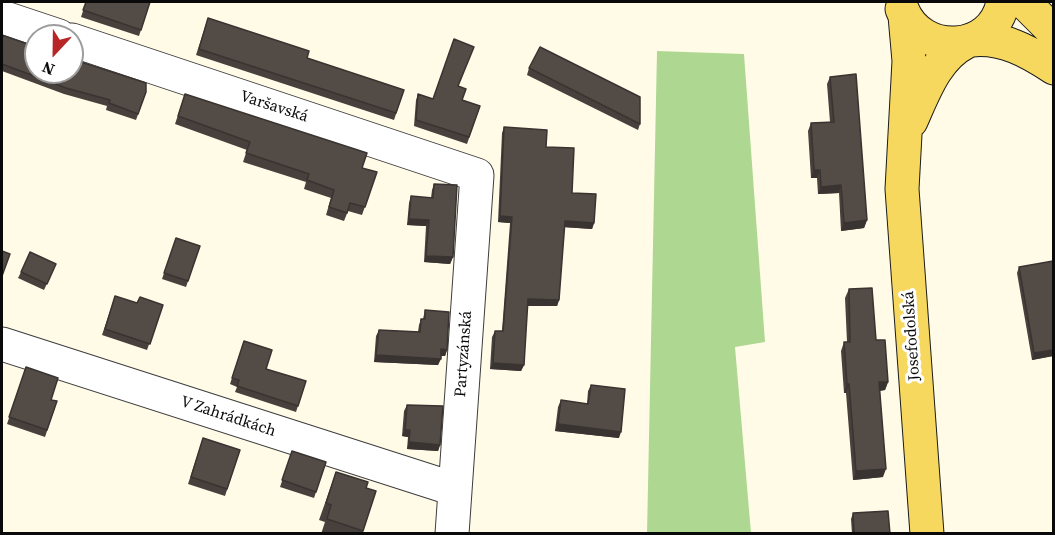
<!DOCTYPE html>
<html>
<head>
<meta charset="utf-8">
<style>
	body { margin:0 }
	#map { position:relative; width:1055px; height:535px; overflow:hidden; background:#fffbe7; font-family:"Source Serif 4",serif }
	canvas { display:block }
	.frame { position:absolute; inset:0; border:3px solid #0a0a0a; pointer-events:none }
	.north { position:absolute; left:24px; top:24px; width:60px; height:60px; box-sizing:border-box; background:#fff; border:2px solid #9d9d9d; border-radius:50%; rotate:202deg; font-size:16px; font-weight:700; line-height:24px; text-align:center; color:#0a0a0a }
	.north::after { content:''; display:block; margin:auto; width:21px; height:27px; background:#b72526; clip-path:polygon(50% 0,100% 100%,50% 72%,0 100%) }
</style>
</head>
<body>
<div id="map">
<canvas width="1055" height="535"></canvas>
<div class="frame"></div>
<div class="north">N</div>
</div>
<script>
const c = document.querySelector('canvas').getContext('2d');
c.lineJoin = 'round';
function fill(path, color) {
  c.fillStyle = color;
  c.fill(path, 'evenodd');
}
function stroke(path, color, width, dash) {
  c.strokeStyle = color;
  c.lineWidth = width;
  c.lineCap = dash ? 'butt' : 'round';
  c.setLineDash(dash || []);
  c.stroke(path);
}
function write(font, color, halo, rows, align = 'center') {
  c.font = font + ' "Source Serif 4",serif';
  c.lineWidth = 6;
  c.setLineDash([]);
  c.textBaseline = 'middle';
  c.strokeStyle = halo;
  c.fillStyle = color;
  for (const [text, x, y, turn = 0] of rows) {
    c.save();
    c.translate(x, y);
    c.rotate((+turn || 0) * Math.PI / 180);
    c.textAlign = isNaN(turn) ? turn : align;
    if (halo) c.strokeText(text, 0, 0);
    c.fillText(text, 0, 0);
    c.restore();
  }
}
fill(new Path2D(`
	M 657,51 L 744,54 L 765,342 L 735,347 L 751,533 L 647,533 Z`), '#aed892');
const minor = new Path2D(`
	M 2,17 L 59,36
	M 72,40 L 477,175 L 452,534
	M 2,344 L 454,489`);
const major = new Path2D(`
	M 1024,2 L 1054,32
	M 902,9 C 921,57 993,54 1003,2
	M 905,16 L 909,61 L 902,189 L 927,534
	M 972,40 C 1003,37 1028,51 1054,68
	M 911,121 C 924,92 936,57 966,42`);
stroke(minor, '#3d3d3d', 35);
stroke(major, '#1b1b1b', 35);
stroke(minor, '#fff', 33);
stroke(major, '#f7d85e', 33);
fill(new Path2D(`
	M 86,2 L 150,2 L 139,36 L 81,17 Z
	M 208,18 L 307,58 L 404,90 L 394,120 L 196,55 Z
	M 2,35 L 146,92 L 136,120 L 106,110 L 107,106 L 64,94 L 2,71 Z
	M 529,68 L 640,124 L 638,130 L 527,75 Z
	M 830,77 L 867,220 L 864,228 L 841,231 L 839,193 L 818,194 L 817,178 L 811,178 L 808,131 L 811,123 L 830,122 L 827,84 Z
	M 458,86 L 462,100 L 480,106 L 467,144 L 414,126 L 416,100 L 418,94 L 433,99 Z
	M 185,94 L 362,168 L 377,172 L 362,215 L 348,211 L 344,221 L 326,215 L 331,198 L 304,189 L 306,182 L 243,162 L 247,150 L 175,124 Z
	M 504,127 L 546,147 L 572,193 L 594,223 L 592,229 L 564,227 L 559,300 L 557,306 L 527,306 L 524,365 L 521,371 L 490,369 L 492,337 L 495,331 L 502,331 L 510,223 L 498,222 L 502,133 Z
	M 434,184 L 453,257 L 450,264 L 424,262 L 426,226 L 407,225 L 409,203 L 411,196 L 431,198 L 432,190 Z
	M 176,238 L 200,246 L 186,287 L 162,279 Z
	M 56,264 L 44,290 L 18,278 L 21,272 Z
	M 1019,267 L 1053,356 L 1032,360 L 1017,273 Z
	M 849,289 L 876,340 L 888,382 L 885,390 L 880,391 L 883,477 L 853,480 L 846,393 L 844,393 L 841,351 L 844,342 L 847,342 L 845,298 Z
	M 115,296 L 137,303 L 163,305 L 147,350 L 102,335 Z
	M 425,310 L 447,350 L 445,356 L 441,356 L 438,365 L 374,362 L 376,336 L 379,330 L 418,332 L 419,325 L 421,319 L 423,319 Z
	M 244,341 L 266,369 L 306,381 L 296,412 L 235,392 L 237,387 L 230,384 Z
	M 26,367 L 51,400 L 57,401 L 45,437 L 7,424 Z
	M 591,385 L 619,438 L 555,431 L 558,407 L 561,400 L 587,404 L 588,391 Z
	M 407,405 L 440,445 L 438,451 L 407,449 L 408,437 L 402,436 L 404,411 Z
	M 203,438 L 240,450 L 225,496 L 188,484 Z
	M 292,451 L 326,462 L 314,498 L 280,487 Z
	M 336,472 L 366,488 L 376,491 L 362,534 L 321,534 L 325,522 L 319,520 Z
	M 853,513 L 890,534 L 852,534 L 851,519 Z`), '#47403c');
fill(new Path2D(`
	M 814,170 L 820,170 L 817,178 L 811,178 Z
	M 841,185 L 839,193 L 818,194 L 821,187 Z
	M 500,216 L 512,217 L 510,223 L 498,222 Z
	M 409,219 L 429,220 L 426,226 L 407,225 Z
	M 867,220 L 864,228 L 841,231 L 844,223 Z
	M 565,221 L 594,223 L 592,229 L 562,227 Z
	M 426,256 L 453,257 L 450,264 L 424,262 Z
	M 528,299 L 559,300 L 557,306 L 525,306 Z
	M 441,349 L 447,350 L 445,356 L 439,356 Z
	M 1053,350 L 1053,356 L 1032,360 L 1034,353 Z
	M 376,355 L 441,359 L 438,365 L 374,362 Z
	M 493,363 L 524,365 L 521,371 L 490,369 Z
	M 879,382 L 888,382 L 885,390 L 876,391 Z
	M 847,384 L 849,384 L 846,393 L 844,393 Z
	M 558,424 L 621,432 L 619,438 L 555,431 Z
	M 405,430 L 410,430 L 408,437 L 402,436 Z
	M 409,442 L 440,445 L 438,451 L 407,449 Z
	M 886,469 L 883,477 L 853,480 L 856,471 Z`), '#393431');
const building = new Path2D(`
	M 86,2 L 150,2 L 141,30 L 83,10 Z
	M 208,18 L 309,51 L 307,58 L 404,90 L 396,113 L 199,49 Z
	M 2,35 L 36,47 L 36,72 L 72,72 L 72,59 L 146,83 L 146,92 L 138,114 L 109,103 L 110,100 L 66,88 L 2,64 Z
	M 454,39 L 474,47 L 458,86 L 466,89 L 462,100 L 480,106 L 469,137 L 416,120 L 418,94 L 433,99 Z
	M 540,47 L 640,97 L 640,124 L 529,68 Z
	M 856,74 L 867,220 L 844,223 L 841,185 L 821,187 L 820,170 L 814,170 L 811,123 L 834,122 L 830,77 Z
	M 185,94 L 367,153 L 362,168 L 377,172 L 365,207 L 350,203 L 347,213 L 329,207 L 334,190 L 307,180 L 309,174 L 246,153 L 250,142 L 178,116 Z
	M 504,127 L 547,130 L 546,147 L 574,148 L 572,193 L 596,194 L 594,223 L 565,221 L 559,300 L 528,299 L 524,365 L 493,363 L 495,331 L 503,331 L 512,217 L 500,216 Z
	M 434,184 L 457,185 L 453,257 L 426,256 L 429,220 L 409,219 L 411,196 L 433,198 Z
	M 176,238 L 200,246 L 188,281 L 164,273 Z
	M 2,251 L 10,254 L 2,276 Z
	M 30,252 L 56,264 L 47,284 L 21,272 Z
	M 1053,261 L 1053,350 L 1034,353 L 1019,267 Z
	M 872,288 L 876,340 L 885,340 L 888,382 L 879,382 L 886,469 L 856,471 L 849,384 L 847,384 L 844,342 L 850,342 L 849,289 Z
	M 115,296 L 137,303 L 140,297 L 163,305 L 150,344 L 105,329 Z
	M 425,310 L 449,312 L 447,350 L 441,349 L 441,359 L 376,355 L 379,330 L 420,332 L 421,319 L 425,319 Z
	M 244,341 L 272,350 L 266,369 L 306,381 L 298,406 L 237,386 L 239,380 L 232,378 Z
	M 26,367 L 58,378 L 51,400 L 57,401 L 47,430 L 9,417 Z
	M 591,385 L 625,389 L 621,432 L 558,424 L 561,400 L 588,404 Z
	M 407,405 L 443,406 L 440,445 L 409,442 L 410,430 L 405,430 Z
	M 203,438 L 240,450 L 227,489 L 191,477 Z
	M 292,451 L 326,462 L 316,492 L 282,480 Z
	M 336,472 L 368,482 L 366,488 L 376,491 L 363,531 L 327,519 L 331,505 L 326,503 Z
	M 888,511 L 890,534 L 854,534 L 853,513 Z`);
fill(building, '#524b46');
stroke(building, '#393431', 1.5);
write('16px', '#0a0a0a', '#fff', [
	["Varšavská",274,107,18],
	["Josefodolská",912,336,-94],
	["Partyzánská",464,354,-86],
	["V Zahrádkách",228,417,18]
]);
</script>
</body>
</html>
